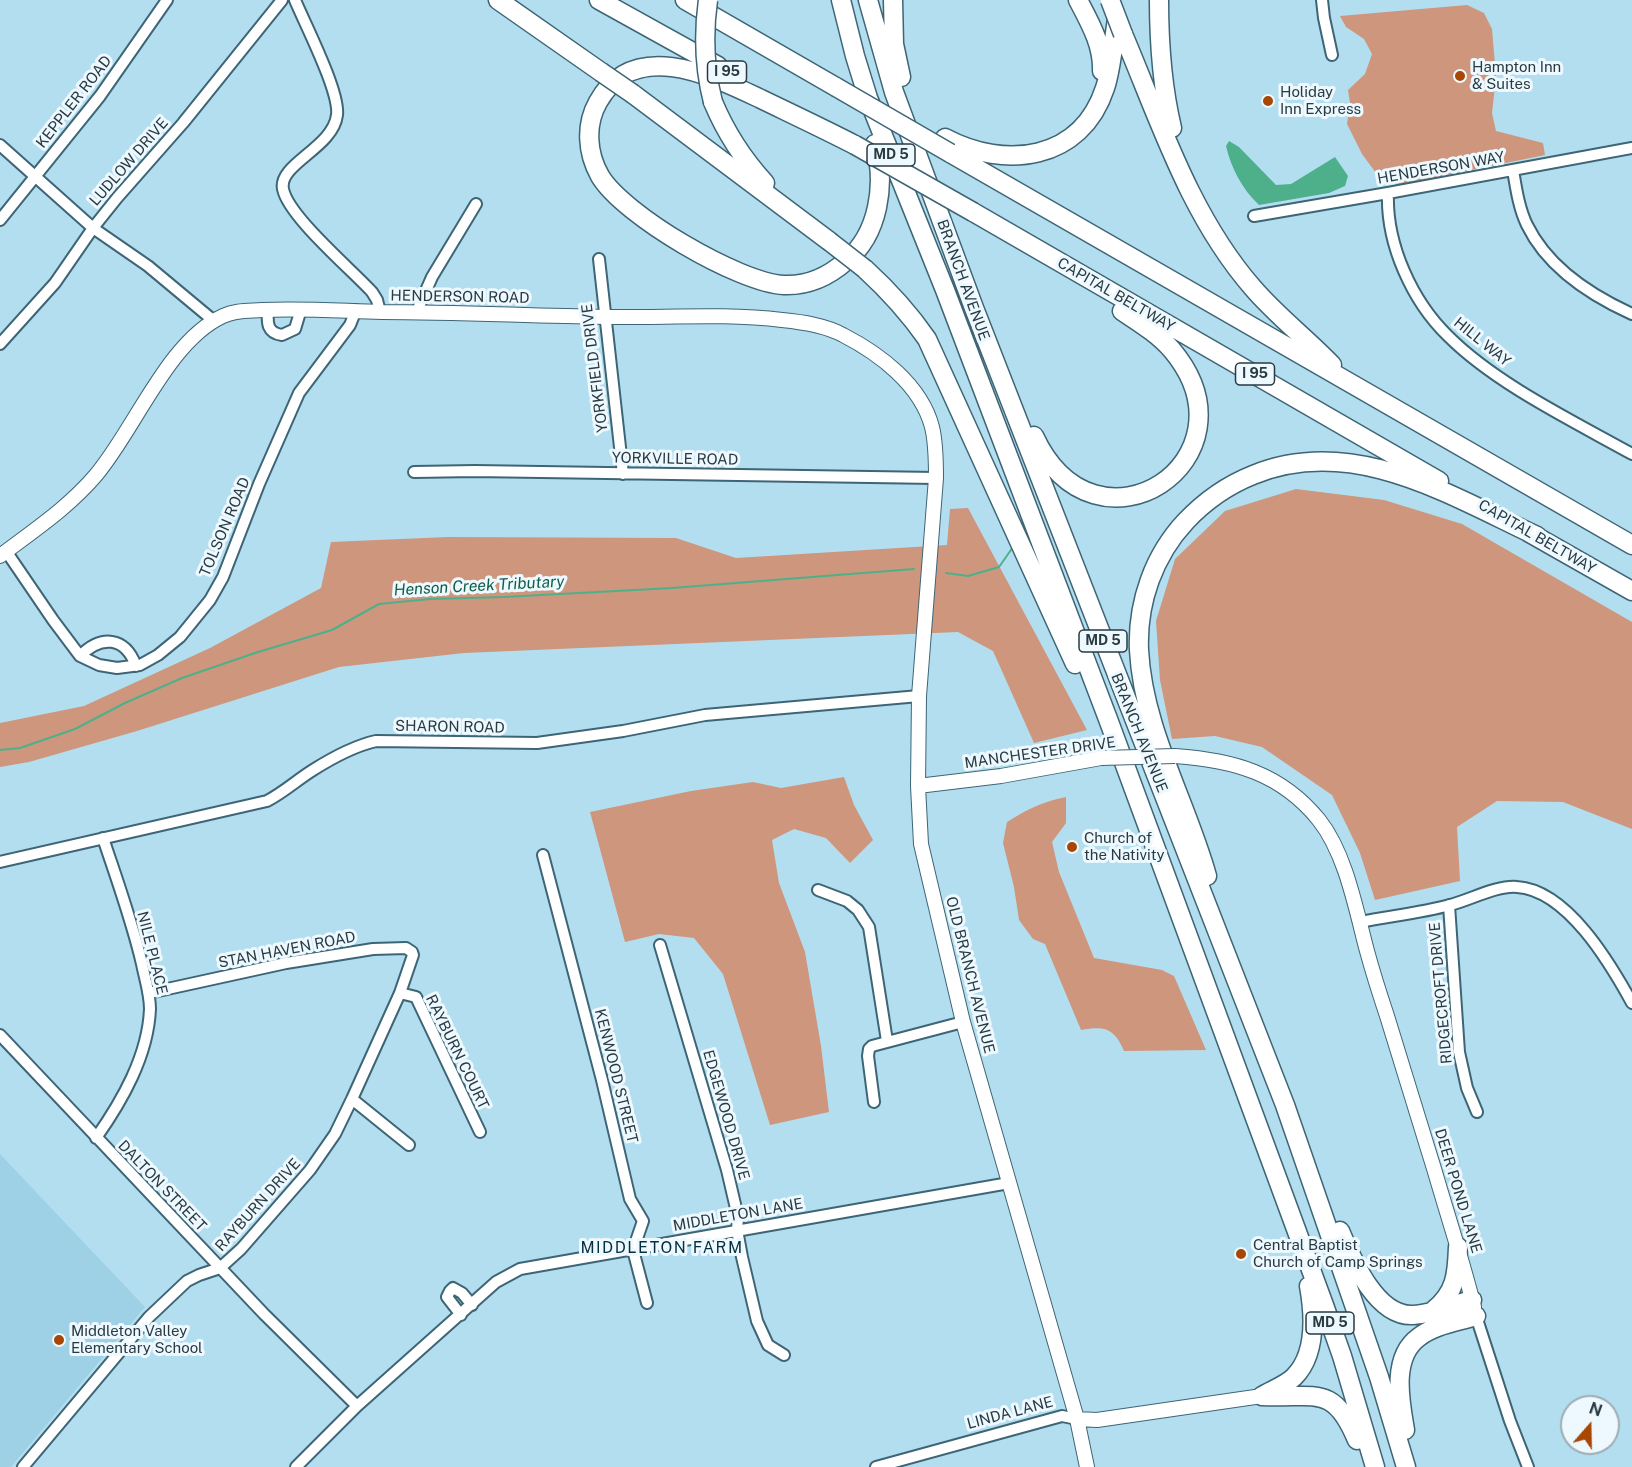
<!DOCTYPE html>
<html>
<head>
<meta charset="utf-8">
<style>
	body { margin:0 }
	#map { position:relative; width:1632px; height:1467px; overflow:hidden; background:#b3def0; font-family:"Public Sans",sans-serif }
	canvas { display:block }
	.north { position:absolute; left:1560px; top:1395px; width:60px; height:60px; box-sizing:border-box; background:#edf9ff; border:2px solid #9fadb3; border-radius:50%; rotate:20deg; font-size:16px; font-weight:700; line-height:24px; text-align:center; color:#293a41 }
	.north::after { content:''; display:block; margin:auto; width:21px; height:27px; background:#a84604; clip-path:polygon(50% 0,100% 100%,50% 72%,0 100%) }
</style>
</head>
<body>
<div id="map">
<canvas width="1632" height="1467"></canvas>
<div class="north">N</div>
</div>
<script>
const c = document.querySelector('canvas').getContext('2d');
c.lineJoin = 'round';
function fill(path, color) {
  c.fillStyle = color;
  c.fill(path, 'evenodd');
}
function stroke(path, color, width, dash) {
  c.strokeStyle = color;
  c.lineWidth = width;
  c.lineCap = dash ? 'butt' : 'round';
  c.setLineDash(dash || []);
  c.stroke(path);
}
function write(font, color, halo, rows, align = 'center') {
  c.font = font + ' "Public Sans",sans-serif';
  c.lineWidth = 6;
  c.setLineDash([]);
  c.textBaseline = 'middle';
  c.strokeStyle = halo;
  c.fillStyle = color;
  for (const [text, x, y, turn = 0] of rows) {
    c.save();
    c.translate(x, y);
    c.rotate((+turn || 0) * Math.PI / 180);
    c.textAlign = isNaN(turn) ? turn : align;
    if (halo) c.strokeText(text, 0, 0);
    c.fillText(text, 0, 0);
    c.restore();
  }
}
fill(new Path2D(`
	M 0,1154 L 145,1307 L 11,1467 L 0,1467 Z`), '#9fd1e6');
fill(new Path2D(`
	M 1467,5 L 1484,13 L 1492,29 L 1496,77 L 1492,113 L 1496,131 L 1543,143 L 1545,155 L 1397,185 L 1376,173 L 1362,154 L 1347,124 L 1350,103 L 1348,90 L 1365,74 L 1372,54 L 1364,39 L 1346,27 L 1340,16 Z
	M 1296,489 L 1384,500 L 1462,524 L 1632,622 L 1632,829 L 1563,802 L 1497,801 L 1457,827 L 1460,881 L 1375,900 L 1360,853 L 1332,795 L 1262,747 L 1215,736 L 1172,739 L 1160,680 L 1156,621 L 1175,559 L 1225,511 Z
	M 968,508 L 1087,730 L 1034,743 L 993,651 L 958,632 L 464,653 L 339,667 L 137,731 L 29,762 L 0,767 L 0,723 L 84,706 L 210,648 L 321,588 L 331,542 L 448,537 L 676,538 L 736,558 L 947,545 L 950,509 Z
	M 844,777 L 854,805 L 873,840 L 850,863 L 826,838 L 794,829 L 772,840 L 779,883 L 805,952 L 821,1046 L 829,1112 L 770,1125 L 723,974 L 694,938 L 659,934 L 625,942 L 590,812 L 691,791 L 753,782 L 781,788 Z
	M 1066,797 L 1066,823 L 1052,842 L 1059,872 L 1094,958 L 1162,970 L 1174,976 L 1206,1050 L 1124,1051 C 1114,1028 1105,1026 1081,1030 L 1045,944 L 1033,939 L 1019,920 L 1014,887 L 1003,843 L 1007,822 C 1026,810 1044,801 1066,797 Z`), '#ce967c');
fill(new Path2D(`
	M 1229,141 L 1239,147 L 1276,185 L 1291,184 L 1335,157 L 1348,176 L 1345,186 L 1329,193 L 1259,205 C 1242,189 1231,168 1226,146 Z`), '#4eb08b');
stroke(new Path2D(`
	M 946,573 L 968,576 L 999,567 L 1013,547
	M 0,750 L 20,748 L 75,729 L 125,703 L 182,678 L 258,652 L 332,630 L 379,604 L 430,599 L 504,597 L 672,588 L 914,569`), '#4eb08b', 2);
const street = new Path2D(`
	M 295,0 C 305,24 340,92 337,115 C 333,148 278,164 283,189 C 288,216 352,270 372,292 L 377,300 L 380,312
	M 1322,0 L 1324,18 L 1332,55
	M 0,145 L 93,228 L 148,266 L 214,321
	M 1513,170 C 1516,188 1519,209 1527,225 C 1548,268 1590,295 1632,314
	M 1388,193 C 1386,244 1412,301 1448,336 C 1496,384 1573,421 1632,454
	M 1254,216 L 1388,193 L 1632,148
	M 0,220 L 100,96 L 167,0
	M 599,259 L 623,474
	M 268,310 C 267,323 267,333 282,335 L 295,329 L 301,309
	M 417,311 L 432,277 L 476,204
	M 0,344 L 55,283 L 93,228 L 117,198 L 183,123 L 282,0
	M 414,472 L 475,471 L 936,478
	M 6,551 L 53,620 L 80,656 L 99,665 L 117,668 L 140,665 L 158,655 L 180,637 L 210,600 L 223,577 L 259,484 L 299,393 L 350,325 L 356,310
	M 80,656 C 101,635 125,636 136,666
	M 543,855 L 602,1080 L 630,1199 L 643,1221 L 633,1250 L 647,1303
	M 0,862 L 267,801 C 283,793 297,780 313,770 C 332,758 354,746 376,741 L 537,743 L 623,731 L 705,715 L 919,696
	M 818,890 L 847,901 L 858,910 L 869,927 L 887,1041
	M 1449,905 L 1459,1052 L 1467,1088 L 1477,1112
	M 1360,922 C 1390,916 1421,913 1450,905 C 1470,900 1497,885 1517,887 C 1567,890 1610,963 1632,1003
	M 660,945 L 727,1170 L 738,1217 L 737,1230 L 742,1257 L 757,1321 L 768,1345 L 784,1355
	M 400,993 L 416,997 L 480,1132
	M 0,1035 L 264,1314 L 357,1406
	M 352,1099 L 409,1145
	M 874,1102 L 868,1056 L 869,1049 L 872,1046 L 963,1022
	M 96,1138 C 122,1101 148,1056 150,1009 C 150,994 145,979 142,964 C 132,921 117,880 103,838
	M 461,1315 L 447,1297 L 450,1291 L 453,1288 L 462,1293 L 472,1305
	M 1476,1316 L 1510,1421 L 1528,1467
	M 23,1467 L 149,1317 L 187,1281 L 199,1275 L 220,1268 L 241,1249 L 310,1170 L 335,1134 L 352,1099 L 400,993 L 413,955 L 412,952 L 406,948 L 373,949 L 286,963 L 149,993
	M 296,1467 L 357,1406 L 496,1282 L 520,1269 L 1009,1183
	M 876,1467 L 1062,1416 L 1077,1419`);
const secondary = new Path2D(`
	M 0,556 C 34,530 68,508 96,475 C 135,429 168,341 223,316 C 235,310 249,311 262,310 C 302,308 342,311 382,312 C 456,312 531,316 605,317 C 664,318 724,313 782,320 C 802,322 825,325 843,335 C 880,354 921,385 932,427 C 936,443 936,461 936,478 L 919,696 L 918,786 L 921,844 L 963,1022 L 1077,1419 L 1087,1467
	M 1175,756 C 1233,760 1281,773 1319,820 C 1346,854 1356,910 1367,951 C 1373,973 1380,995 1387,1016 C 1403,1068 1419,1120 1435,1172 C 1448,1217 1463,1262 1474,1307
	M 918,786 L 1001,776 L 1101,758
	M 1077,1419 L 1097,1420 L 1262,1396`);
const highway = new Path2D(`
	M 498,0 L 601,72
	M 599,0 L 718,66
	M 685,0 L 836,87
	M 841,0 L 855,56 L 868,98 L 945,290 L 1108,719 L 1324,1305 L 1342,1356 L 1375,1467
	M 868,0 L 894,92 L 974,308 L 1285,1105 L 1379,1377 L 1406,1467
	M 893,0 L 894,44 L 901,77
	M 1078,0 C 1090,23 1103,45 1102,71
	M 1159,0 C 1159,44 1162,86 1172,128
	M 1123,34 C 1160,121 1190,216 1253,288 C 1277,316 1306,338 1332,365
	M 633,94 L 829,241
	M 713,102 C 726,133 742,158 765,183
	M 945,138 C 1005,170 1081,161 1105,88 C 1112,67 1113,42 1117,20
	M 855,145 C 824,129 792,114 761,99 C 712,76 634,37 598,102 C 585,125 587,153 600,176 C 623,215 739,283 784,285 C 808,286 829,276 846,261 C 879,234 886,184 875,144
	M 950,153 L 1632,545
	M 973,212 L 1439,481
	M 865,269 C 889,291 909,313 927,339 L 1075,664
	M 1034,436 C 1096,570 1263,459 1172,350 C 1158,334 1140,323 1122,311
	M 1528,532 L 1632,591
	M 1207,876 C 1186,801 1143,729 1139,650 C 1137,602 1154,555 1186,521 C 1205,501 1228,485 1253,475 C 1352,434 1449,495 1537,536
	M 1340,1231 C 1352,1259 1376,1317 1413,1315 C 1433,1314 1453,1305 1472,1300
	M 1434,1310 C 1456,1292 1457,1274 1458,1247
	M 1262,1396 C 1272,1390 1286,1385 1294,1377 C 1317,1354 1314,1314 1309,1286
	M 1262,1396 C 1314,1399 1333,1382 1357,1440
	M 1405,1430 C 1400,1401 1391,1357 1419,1337 C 1434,1325 1457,1322 1476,1316`);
stroke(street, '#3e6575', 14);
stroke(secondary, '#3e6575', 16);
stroke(highway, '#3e6575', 21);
stroke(street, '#fff', 10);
stroke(secondary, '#fff', 14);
stroke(highway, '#fff', 18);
const secondaryBridge = new Path2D(`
	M 1101,758 L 1175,756`);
const highwayBridge = new Path2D(`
	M 708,0 C 703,36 704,67 713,102
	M 1110,0 L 1123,34
	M 601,72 L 633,94
	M 836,87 L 950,153
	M 855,145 L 973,212
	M 829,241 L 865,269`);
stroke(secondaryBridge, '#3e6575', 16, []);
stroke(highwayBridge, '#3e6575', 21, []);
stroke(secondaryBridge, '#fff', 14);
stroke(highwayBridge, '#fff', 18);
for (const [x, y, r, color] of [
	[1460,76,6,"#a84604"],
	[1268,101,6,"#a84604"],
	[1072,847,6,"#a84604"],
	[1241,1254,6,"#a84604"],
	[59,1340,6,"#a84604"]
]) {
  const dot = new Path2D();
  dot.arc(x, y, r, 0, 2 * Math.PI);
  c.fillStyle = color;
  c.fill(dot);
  stroke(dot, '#edf9ff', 2);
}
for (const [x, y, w] of [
	[727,72,39],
	[891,155,48],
	[1255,374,39],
	[1103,641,48],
	[1330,1323,48]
]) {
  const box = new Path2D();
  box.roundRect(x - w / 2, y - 11, w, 22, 4.5);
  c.fillStyle = '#edf9ff';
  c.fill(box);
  stroke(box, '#293a41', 1.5);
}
write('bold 14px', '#293a41', null, [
	["I 95",727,72],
	["MD 5",891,155],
	["I 95",1255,374],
	["MD 5",1103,641],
	["MD 5",1330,1323]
]);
write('15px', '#293a41', '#edf9ff', [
	["Hampton Inn",1472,67],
	["& Suites",1472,84],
	["Holiday",1280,92],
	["Inn Express",1280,109],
	["Church of",1084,838],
	["the Nativity",1084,855],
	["Central Baptist",1253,1245],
	["Church of Camp Springs",1253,1262],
	["Middleton Valley",71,1331],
	["Elementary School",71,1348]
], 'left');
write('15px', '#293a41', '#edf9ff', [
	["KEPPLER ROAD",74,102,-52],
	["LUDLOW DRIVE",129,162,-49],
	["HENDERSON WAY",1441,168,-10],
	["BRANCH AVENUE",963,280,70],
	["CAPITAL BELTWAY",1116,295,30],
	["HENDERSON ROAD",460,297,1],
	["HILL WAY",1482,342,39],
	["YORKFIELD DRIVE",595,368,-97],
	["YORKVILLE ROAD",675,459,1],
	["TOLSON ROAD",225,527,-67],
	["CAPITAL BELTWAY",1537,537,30],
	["SHARON ROAD",450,727,1],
	["BRANCH AVENUE",1139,733,68],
	["MANCHESTER DRIVE",1040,753,-8],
	["STAN HAVEN ROAD",287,950,-11],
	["NILE PLACE",152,953,76],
	["OLD BRANCH AVENUE",970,975,76],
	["RIDGECROFT DRIVE",1441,993,-95],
	["RAYBURN COURT",457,1052,64],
	["KENWOOD STREET",616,1076,76],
	["EDGEWOOD DRIVE",726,1115,74],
	["DALTON STREET",162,1186,46],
	["DEER POND LANE",1458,1191,73],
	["RAYBURN DRIVE",258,1205,-48],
	["MIDDLETON LANE",738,1215,-10],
	["LINDA LANE",1010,1413,-15]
]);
write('italic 16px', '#105d44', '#edf9ff', [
	["Henson Creek Tributary",479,586,-3]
]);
c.letterSpacing = '1.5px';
write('16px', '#052f3e', '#edf9ff', [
	["MIDDLETON FARM",662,1248]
]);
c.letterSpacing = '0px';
</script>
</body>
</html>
